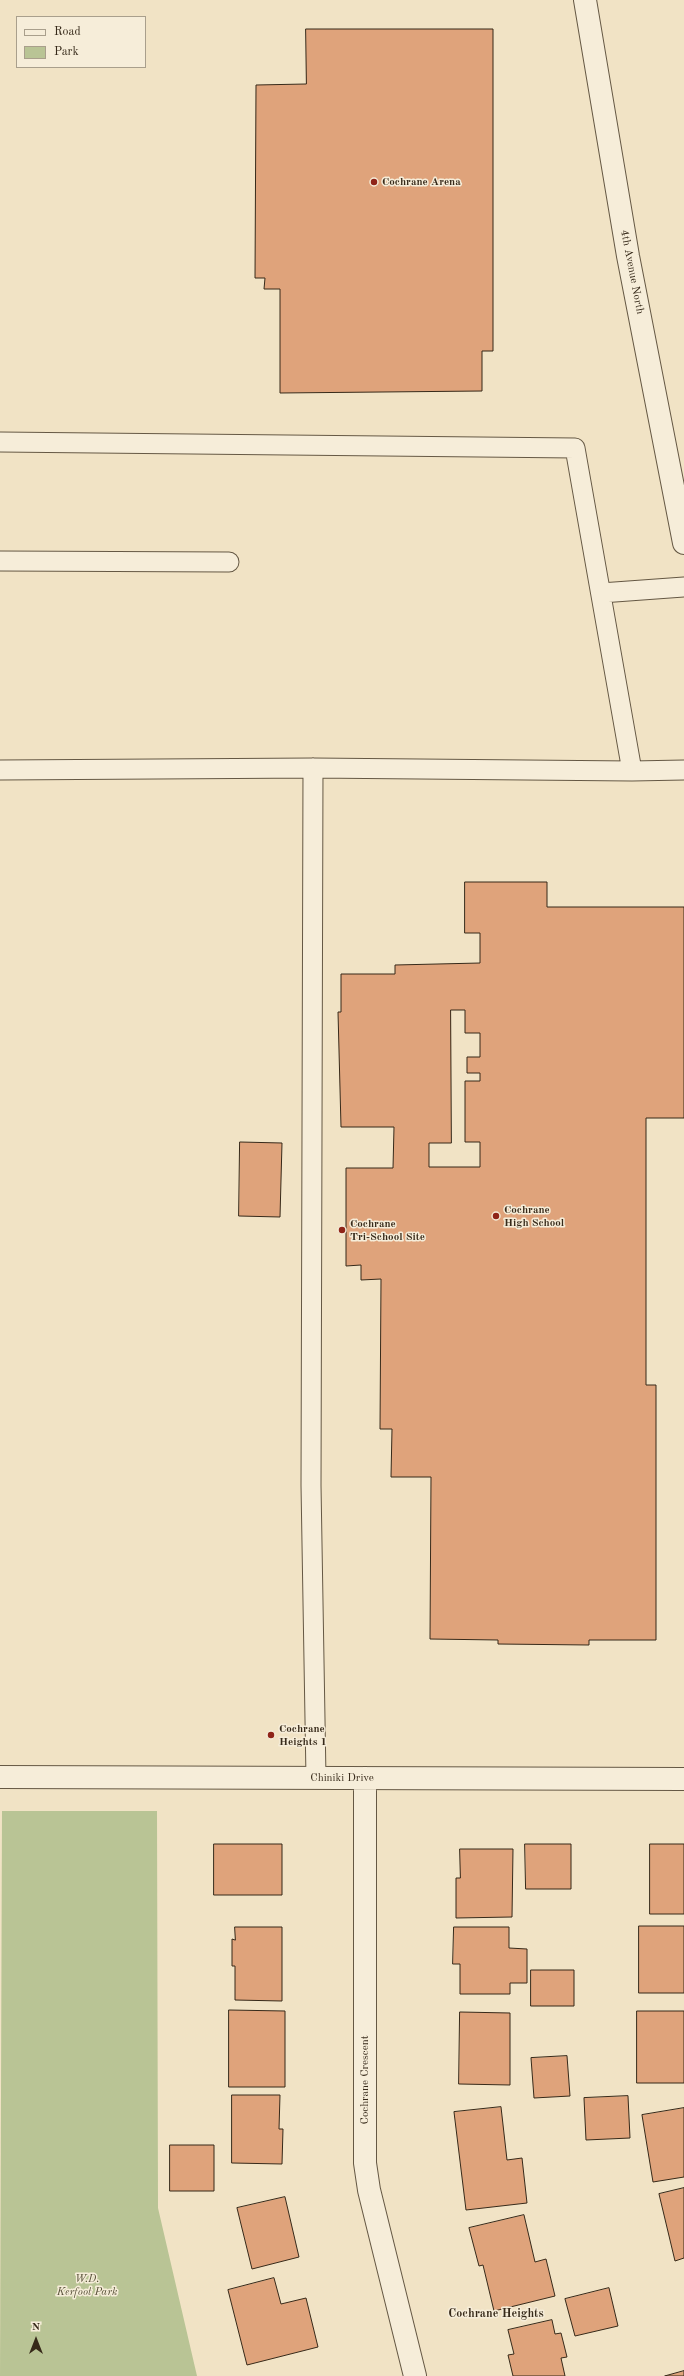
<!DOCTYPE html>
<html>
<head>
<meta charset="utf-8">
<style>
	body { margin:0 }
	#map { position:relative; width:684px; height:2376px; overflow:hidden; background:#f1e3c5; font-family:"Old Standard TT",serif }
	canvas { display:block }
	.legend { position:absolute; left:16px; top:16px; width:130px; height:52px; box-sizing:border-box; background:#f6edd9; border:1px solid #a99f8c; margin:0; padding:5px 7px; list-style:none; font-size:12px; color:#362919 }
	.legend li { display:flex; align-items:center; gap:8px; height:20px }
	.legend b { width:20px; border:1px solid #a99f8c }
	.north { position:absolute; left:16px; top:2320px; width:40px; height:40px; -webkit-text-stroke:3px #f6edd9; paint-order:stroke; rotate:0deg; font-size:11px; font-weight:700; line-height:16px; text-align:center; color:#362919 }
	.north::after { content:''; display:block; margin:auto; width:14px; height:18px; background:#362919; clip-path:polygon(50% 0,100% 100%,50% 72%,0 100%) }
</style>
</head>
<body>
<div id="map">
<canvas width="684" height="2376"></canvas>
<ul class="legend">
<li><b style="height:5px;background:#f6edd9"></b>Road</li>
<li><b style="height:11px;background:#b9c495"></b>Park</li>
</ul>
<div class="north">N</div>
</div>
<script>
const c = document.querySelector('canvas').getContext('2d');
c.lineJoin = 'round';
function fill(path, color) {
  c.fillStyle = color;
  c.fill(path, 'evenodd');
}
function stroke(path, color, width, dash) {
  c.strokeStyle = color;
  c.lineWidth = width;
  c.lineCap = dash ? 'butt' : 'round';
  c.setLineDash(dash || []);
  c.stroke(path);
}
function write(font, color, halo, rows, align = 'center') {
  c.font = font + ' "Old Standard TT",serif';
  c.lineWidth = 3;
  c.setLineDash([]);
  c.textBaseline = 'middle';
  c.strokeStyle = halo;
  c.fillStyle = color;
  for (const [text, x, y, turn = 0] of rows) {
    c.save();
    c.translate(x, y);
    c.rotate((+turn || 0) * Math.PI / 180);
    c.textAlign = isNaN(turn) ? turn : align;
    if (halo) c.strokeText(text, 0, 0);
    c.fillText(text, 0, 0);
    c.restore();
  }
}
fill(new Path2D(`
	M 2,1811 L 157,1811 L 158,2208 L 197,2376 L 0,2376 Z`), '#b9c495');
const building = new Path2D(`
	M 306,29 L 493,29 L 493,351 L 482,351 L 482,391 L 280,393 L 280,289 L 264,289 L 265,278 L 255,278 L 256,85 L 306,84 Z
	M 465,882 L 547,882 L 547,907 L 684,907 L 684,1118 L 646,1118 L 646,1385 L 656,1385 L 656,1640 L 589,1640 L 589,1645 L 498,1644 L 498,1640 L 430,1639 L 431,1477 L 391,1477 L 392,1429 L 380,1429 L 381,1279 L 361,1280 L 361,1265 L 346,1266 L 346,1168 L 393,1168 L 394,1127 L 341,1127 L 338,1012 L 341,1012 L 341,974 L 395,974 L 395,965 L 480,963 L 480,933 L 465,933 ZM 451,1010 L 465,1010 L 465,1033 L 480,1033 L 480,1057 L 467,1057 L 467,1073 L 480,1073 L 480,1081 L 465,1081 L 465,1142 L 480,1142 L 480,1167 L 429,1167 L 429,1143 L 451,1143 Z
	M 240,1142 L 282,1143 L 280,1217 L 239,1216 Z
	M 214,1844 L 282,1844 L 282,1895 L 214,1895 Z
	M 525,1844 L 571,1844 L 571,1889 L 526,1889 Z
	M 650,1844 L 684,1844 L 684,1914 L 650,1914 Z
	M 460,1849 L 513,1849 L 512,1917 L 456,1918 L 456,1878 L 460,1878 Z
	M 639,1926 L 684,1926 L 684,1993 L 639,1993 Z
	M 235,1927 L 282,1927 L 282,2001 L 235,2000 L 235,1966 L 232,1966 L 232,1939 L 235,1940 Z
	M 454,1927 L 509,1927 L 509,1948 L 527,1949 L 527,1983 L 510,1983 L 510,1994 L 460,1994 L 460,1964 L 453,1964 Z
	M 531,1970 L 574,1970 L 574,2006 L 531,2006 Z
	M 229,2010 L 285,2011 L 285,2087 L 229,2087 Z
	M 637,2011 L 684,2011 L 684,2083 L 637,2083 Z
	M 460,2012 L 510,2013 L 510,2085 L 459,2084 Z
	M 567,2056 L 570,2096 L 534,2098 L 531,2058 Z
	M 232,2095 L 280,2095 L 279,2129 L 283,2129 L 282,2164 L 232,2163 Z
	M 628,2096 L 630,2138 L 586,2140 L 584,2098 Z
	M 501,2107 L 507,2160 L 522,2158 L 527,2203 L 466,2210 L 454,2112 Z
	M 684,2108 L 684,2177 L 653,2182 L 642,2115 Z
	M 170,2145 L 214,2145 L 214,2191 L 170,2191 Z
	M 684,2188 L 684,2258 L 675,2261 L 659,2194 Z
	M 285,2197 L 299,2257 L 252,2269 L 237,2208 Z
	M 524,2215 L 535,2262 L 546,2259 L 555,2296 L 494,2311 L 483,2265 L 479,2266 L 469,2228 Z
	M 274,2278 L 281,2304 L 306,2298 L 318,2347 L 247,2365 L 228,2290 Z
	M 609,2288 L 618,2326 L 575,2336 L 565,2299 Z
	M 552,2320 L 555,2334 L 561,2333 L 567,2357 L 561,2358 L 565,2376 L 513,2376 L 508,2355 L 514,2354 L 508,2330 Z
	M 684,2371 L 684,2376 L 665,2376 Z`);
fill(building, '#dfa37b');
stroke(building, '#362919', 1);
const service = new Path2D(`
	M 0,442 L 575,448 L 632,771 L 313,768 L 0,770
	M 0,561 L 229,562
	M 601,593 L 684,587
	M 313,768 L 311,1485 L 316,1778
	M 632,771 L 684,770`);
const minor = new Path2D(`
	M 0,1777 L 684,1779
	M 365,1778 L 365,2163 L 369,2190 L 415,2376`);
const tertiary = new Path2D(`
	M 585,0 L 628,256 L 684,543`);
stroke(service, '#655844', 21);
stroke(minor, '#655844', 24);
stroke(tertiary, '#655844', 24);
stroke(service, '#f6edd9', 19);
stroke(minor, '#f6edd9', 22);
stroke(tertiary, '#f6edd9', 22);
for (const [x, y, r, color] of [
	[374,182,4,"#8f2418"],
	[496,1216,4,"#8f2418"],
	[342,1230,4,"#8f2418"],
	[271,1735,4,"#8f2418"]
]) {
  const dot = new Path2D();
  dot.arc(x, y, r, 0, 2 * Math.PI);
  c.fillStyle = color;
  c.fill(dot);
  stroke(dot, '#f6edd9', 1.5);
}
write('bold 11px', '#362919', '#f6edd9', [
	["Cochrane Arena",382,182],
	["Cochrane",504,1210],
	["High School",504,1223],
	["Cochrane",350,1224],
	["Tri-School Site",350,1237],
	["Cochrane",279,1729],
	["Heights 1",279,1742]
], 'left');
write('11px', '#362919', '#f6edd9', [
	["4th Avenue North",632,272,79],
	["Chiniki Drive",342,1778],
	["Cochrane Crescent",365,2080,-90]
]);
write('italic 11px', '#575038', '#f6edd9', [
	["W.D.",87,2279],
	["Kerfoot Park",87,2292]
]);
write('bold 12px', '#362919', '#f6edd9', [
	["Cochrane Heights",496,2314]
]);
</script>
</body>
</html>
